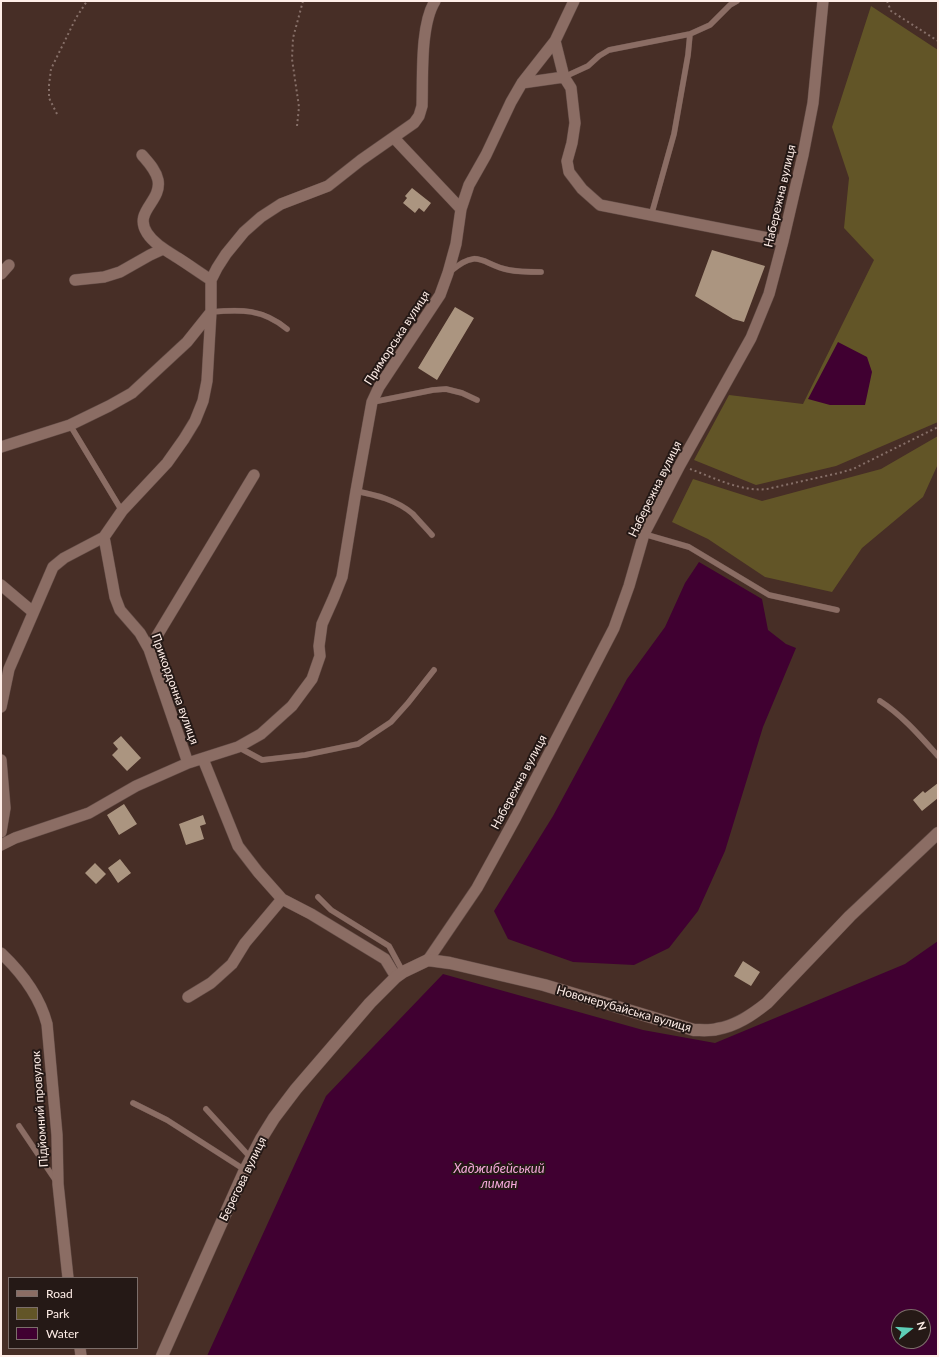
<!DOCTYPE html>
<html>
<head>
<meta charset="utf-8">
<style>
	body { margin:0 }
	#map { position:relative; width:939px; height:1357px; overflow:hidden; background:#472e26; font-family:Lato,sans-serif }
	canvas { display:block }
	.frame { position:absolute; inset:0; border:2px solid #ffeee8; pointer-events:none }
	.legend { position:absolute; left:8px; top:1277px; width:130px; height:72px; box-sizing:border-box; background:#251916; border:1px solid #7c6e6a; margin:0; padding:5px 7px; list-style:none; font-size:12px; color:#ffeee8 }
	.legend li { display:flex; align-items:center; gap:8px; height:20px }
	.legend b { width:20px; border:1px solid #7c6e6a }
	.north { position:absolute; left:891px; top:1309px; width:40px; height:40px; box-sizing:border-box; background:#251916; border:1px solid #7c6e6a; border-radius:50%; rotate:73deg; font-size:11px; font-weight:700; line-height:16px; text-align:center; color:#ffeee8 }
	.north::after { content:''; display:block; margin:auto; width:14px; height:18px; background:#5eceb7; clip-path:polygon(50% 0,100% 100%,50% 72%,0 100%) }
</style>
</head>
<body>
<div id="map">
<canvas width="939" height="1357"></canvas>
<div class="frame"></div>
<ul class="legend">
<li><b style="height:5px;background:#8b6d64"></b>Road</li>
<li><b style="height:11px;background:#625527"></b>Park</li>
<li><b style="height:11px;background:#400031"></b>Water</li>
</ul>
<div class="north">N</div>
</div>
<script>
const c = document.querySelector('canvas').getContext('2d');
c.lineJoin = 'round';
function fill(path, color) {
  c.fillStyle = color;
  c.fill(path, 'evenodd');
}
function stroke(path, color, width, dash) {
  c.strokeStyle = color;
  c.lineWidth = width;
  c.lineCap = dash ? 'butt' : 'round';
  c.setLineDash(dash || []);
  c.stroke(path);
}
function write(font, color, halo, rows, align = 'center') {
  c.font = font + ' Lato,sans-serif';
  c.lineWidth = 4;
  c.setLineDash([]);
  c.textBaseline = 'middle';
  c.strokeStyle = halo;
  c.fillStyle = color;
  for (const [text, x, y, turn = 0] of rows) {
    c.save();
    c.translate(x, y);
    c.rotate((+turn || 0) * Math.PI / 180);
    c.textAlign = isNaN(turn) ? turn : align;
    if (halo) c.strokeText(text, 0, 0);
    c.fillText(text, 0, 0);
    c.restore();
  }
}
fill(new Path2D(`
	M 871,6 L 938,50 L 938,422 L 836,466 L 756,485 L 694,460 L 729,395 L 803,404 L 874,260 L 844,228 L 849,178 L 832,127 Z
	M 938,436 L 938,464 L 923,497 L 862,548 L 832,592 L 765,577 L 708,539 L 672,522 L 693,479 L 762,501 L 881,469 Z`), '#625527');
fill(new Path2D(`
	M 838,342 L 867,357 L 872,372 L 865,405 L 830,405 L 808,399 Z
	M 699,562 L 762,599 L 768,630 L 786,644 L 796,648 L 763,727 L 725,851 L 698,911 L 669,948 L 634,965 L 573,962 L 508,939 L 494,911 L 553,816 L 627,679 L 665,627 L 685,583 Z
	M 938,941 L 938,1356 L 207,1356 L 326,1096 L 443,974 L 643,1030 L 715,1043 L 905,964 ZM 899,1317 L 923,1317 L 923,1341 L 899,1341 Z`), '#400031');
fill(new Path2D(`
	M 412,188 L 431,203 L 424,212 L 419,208 L 415,213 L 403,203 L 407,198 L 405,196 Z
	M 712,250 L 765,266 L 744,322 L 733,319 L 695,296 Z
	M 455,307 L 474,318 L 437,380 L 418,368 Z
	M 121,736 L 141,758 L 127,771 L 112,755 L 118,749 L 113,743 Z
	M 938,783 L 938,798 L 922,811 L 913,800 L 923,791 L 925,793 Z
	M 124,804 L 137,824 L 119,835 L 107,815 Z
	M 203,815 L 206,824 L 200,826 L 204,839 L 186,845 L 179,824 Z
	M 120,859 L 131,873 L 118,883 L 108,868 Z
	M 95,863 L 106,874 L 96,884 L 85,873 Z
	M 743,961 L 760,972 L 751,986 L 734,976 Z`), '#ab9580');
const service = new Path2D(`
	M 564,77 L 588,66 L 599,56 L 609,50 L 690,34 L 710,25 L 730,5 L 737,1
	M 651,216 L 674,134 L 688,55 L 690,34
	M 451,271 C 479,247 482,265 509,270 C 519,272 531,272 541,272
	M 211,312 C 241,309 263,309 287,329
	M 373,402 L 433,390 L 446,389 L 462,393 L 477,400
	M 70,425 L 122,511
	M 356,491 C 376,495 397,500 413,514 C 419,521 426,528 432,535
	M 644,534 L 689,547 L 769,595 L 837,610
	M 880,701 C 903,716 920,736 938,756
	M 238,747 L 262,760 L 305,755 L 358,744 L 391,722 L 408,703 L 434,670
	M 318,897 L 331,910 L 389,946 L 403,972
	M 133,1103 L 167,1120 L 245,1170
	M 206,1109 L 250,1157
	M 19,1126 L 56,1181`);
const minor = new Path2D(`
	M 555,41 L 564,77 L 571,88 L 575,123 L 572,143 L 567,161 L 569,172 L 582,189 L 600,205 L 783,241
	M 522,83 L 564,77
	M 394,138 L 461,209
	M 142,155 C 148,162 156,170 158,180 C 162,202 133,211 147,233 C 154,244 167,251 178,258 C 189,265 200,273 211,280
	M 1,274 L 9,265
	M 75,280 L 104,277 L 120,272 L 150,255 L 163,249
	M 1,447 L 70,425 L 109,406 L 132,393 L 187,342 L 211,312
	M 1,585 L 33,612
	M 149,649 L 254,475
	M 1,707 L 9,669 L 53,567 L 64,558 L 104,537
	M 203,759 L 238,846 L 258,872 L 282,899 L 311,914 L 385,959 L 396,977
	M 1,760 L 5,808 L 1,832
	M 188,763 L 149,649 L 140,633 L 120,610 L 115,597 L 104,537 L 122,511 L 167,463 L 184,439 L 195,421 L 203,401 L 207,381 L 211,312 L 211,280 L 217,268 L 226,254 L 244,232 L 261,217 L 281,204 L 328,186 L 361,160 L 414,123 L 419,116 L 422,106 C 423,77 420,25 435,1
	M 1,845 L 15,838 L 89,813 L 136,786 L 188,763 L 238,747 L 261,734 L 292,706 L 312,679 L 320,656 L 319,646 L 322,624 L 334,597 L 342,577 L 356,491 L 372,402 L 379,387 L 440,295 L 448,273 L 456,244 L 461,209 L 469,185 L 486,155 L 511,102 L 522,83 L 555,41 L 574,1
	M 1,953 C 21,972 40,997 47,1024 L 57,1135 L 58,1184 L 68,1278
	M 428,960 L 477,888 L 516,817 L 614,628 L 629,586 L 644,534 L 680,465 L 751,338 L 769,294 L 783,241 L 803,155 L 813,103 L 823,1
	M 188,997 L 211,983 L 232,964 L 245,943 L 282,899
	M 80,1348 L 81,1356`);
const tertiary = new Path2D(`
	M 162,1356 L 245,1170 L 261,1139 L 274,1118 L 296,1089 L 370,1003 L 396,977 L 403,972 L 428,960 L 450,963 L 544,985 L 694,1030 C 701,1030 710,1031 717,1029 C 736,1026 752,1015 767,1003 L 850,916 L 938,833`);
stroke(service, '#644d47', 6);
stroke(minor, '#644d47', 12);
stroke(tertiary, '#644d47', 13);
stroke(new Path2D(`
	M 887,1 L 891,11 L 938,41
	M 57,114 L 49,98 L 49,85 L 51,69 L 76,18 L 87,1
	M 297,126 L 299,107 L 292,59 L 293,38 L 303,1
	M 690,469 C 715,478 741,492 767,489 L 839,473 L 853,469 L 938,427`), '#866f68', 2, [2, 3]);
stroke(service, '#8b6d64', 5.5);
stroke(minor, '#8b6d64', 11);
stroke(tertiary, '#8b6d64', 12);
write('12px', '#ffeee8', '#251916', [
	["Набережна вулиця",780,196,-77],
	["Приморська вулиця",397,338,-57],
	["Набережна вулиця",655,489,-64],
	["Прикордонна вулиця",175,689,70],
	["Набережна вулиця",519,782,-62],
	["Новонерубайська вулиця",624,1009,16],
	["Підйомний провулок",40,1109,-94],
	["Берегова вулиця",243,1179,-64]
]);
write('italic 13px', '#f6a9db', '#251916', [
	["Хаджибейський",499,1169],
	["лиман",499,1184]
]);
</script>
</body>
</html>
